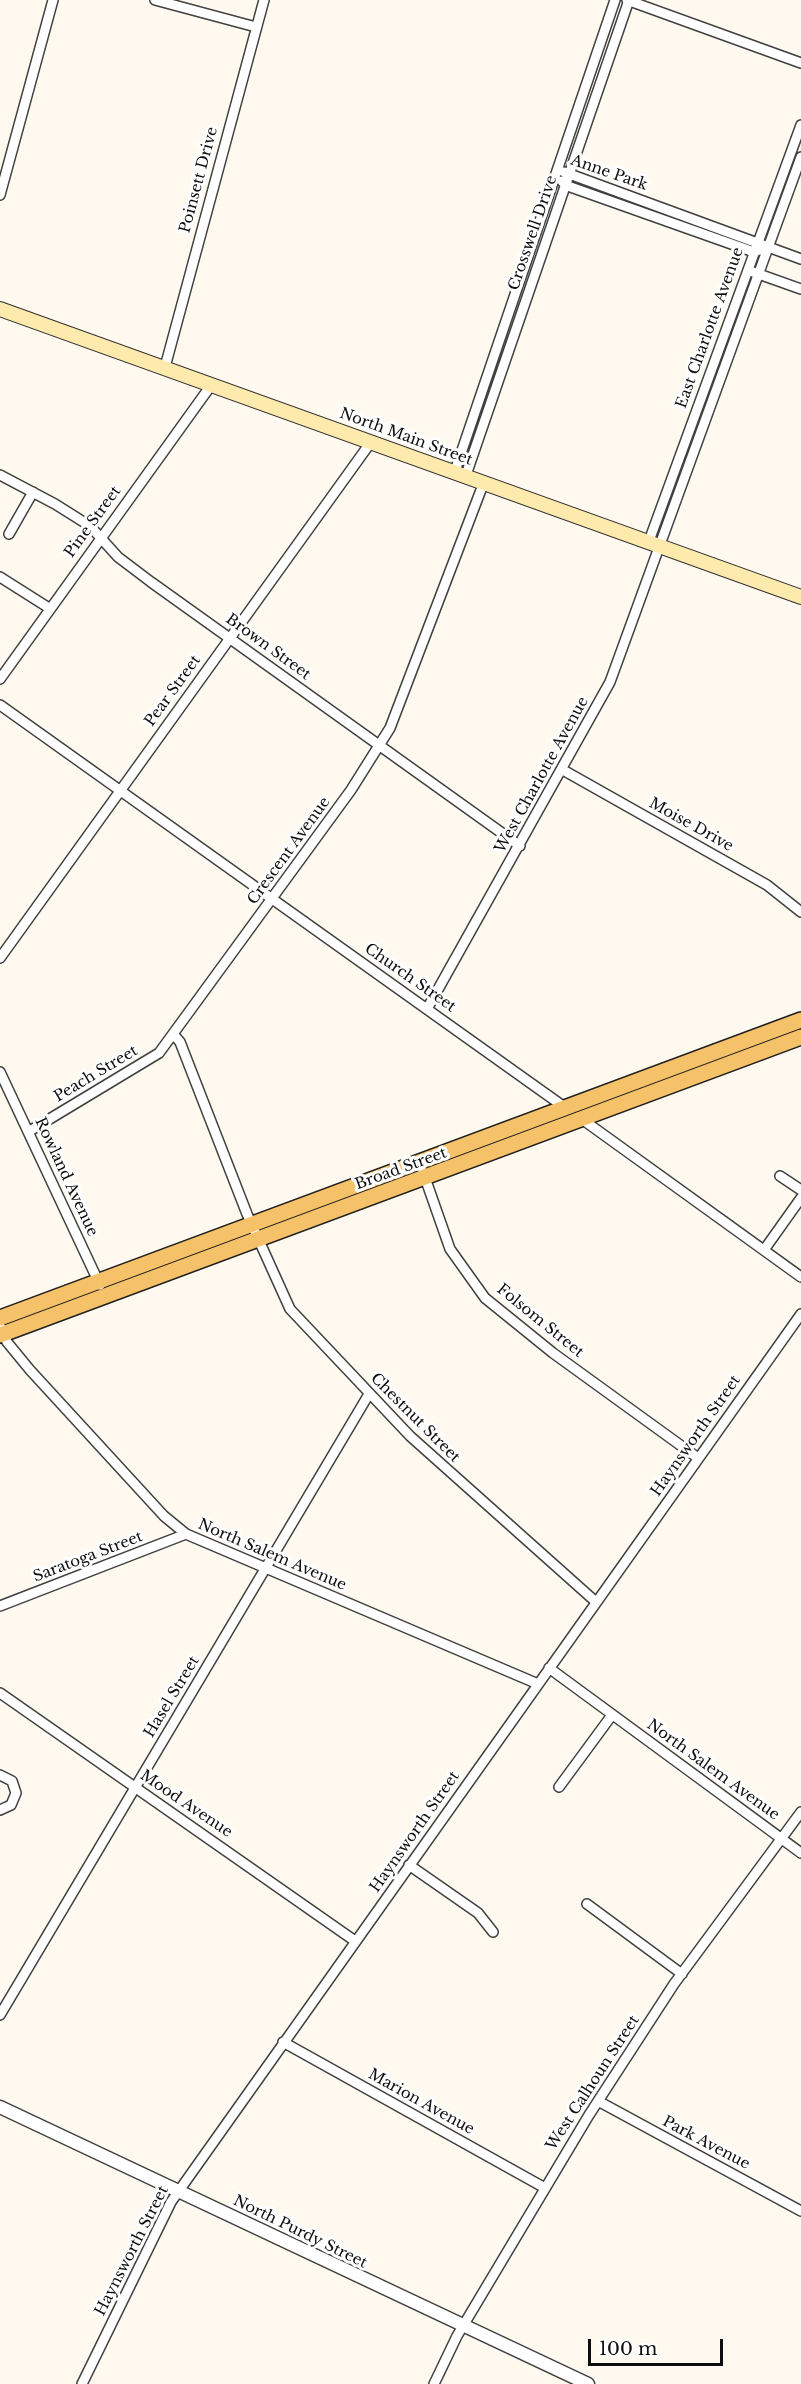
<!DOCTYPE html>
<html>
<head>
<meta charset="utf-8">
<style>
	body { margin:0 }
	#map { position:relative; width:801px; height:2384px; overflow:hidden; background:#fff9ef; font-family:"Libre Baskerville",serif }
	canvas { display:block }
	.scale { position:absolute; left:588px; top:2339px; width:135px; height:27px; box-sizing:border-box; border:3px solid #0e0e0e; border-top:0; padding-left:8px; font-size:18px; line-height:21px; white-space:nowrap; color:#0e0e0e; -webkit-text-stroke:4px #fff; paint-order:stroke }
</style>
</head>
<body>
<div id="map">
<canvas width="801" height="2384"></canvas>
<div class="scale">100 m</div>
</div>
<script>
const c = document.querySelector('canvas').getContext('2d');
c.lineJoin = 'round';
function stroke(path, color, width, dash) {
  c.strokeStyle = color;
  c.lineWidth = width;
  c.lineCap = dash ? 'butt' : 'round';
  c.setLineDash(dash || []);
  c.stroke(path);
}
function write(font, color, halo, rows, align = 'center') {
  c.font = font + ' "Libre Baskerville",serif';
  c.lineWidth = 6;
  c.setLineDash([]);
  c.textBaseline = 'middle';
  c.strokeStyle = halo;
  c.fillStyle = color;
  for (const [text, x, y, turn = 0] of rows) {
    c.save();
    c.translate(x, y);
    c.rotate((+turn || 0) * Math.PI / 180);
    c.textAlign = isNaN(turn) ? turn : align;
    if (halo) c.strokeText(text, 0, 0);
    c.fillText(text, 0, 0);
    c.restore();
  }
}
const minor = new Path2D(`
	M 155,0 L 256,27
	M 627,0 L 801,63
	M 564,172 L 801,259
	M 562,181 L 565,185 L 754,252 L 759,250
	M 0,195 L 53,0
	M 753,272 L 801,289
	M 165,367 L 264,0
	M 455,471 L 615,0
	M 0,475 L 55,504 L 90,526 L 118,557 L 151,582 L 520,846
	M 466,475 L 629,0
	M 9,534 L 33,492
	M 649,541 L 801,125
	M 0,577 L 49,608
	M 0,679 L 212,384
	M 0,705 L 567,1109
	M 563,770 L 767,885 L 801,912
	M 0,958 L 371,442
	M 427,1009 L 610,682 L 801,157
	M 174,1035 L 180,1042 L 247,1214 L 290,1309 L 410,1436 L 596,1602
	M 0,1072 L 100,1285
	M 579,1117 L 801,1277
	M 28,1132 L 159,1053 L 351,790 L 390,728 L 484,482
	M 423,1172 L 450,1249 L 485,1298 L 553,1353 L 698,1458
	M 780,1176 L 801,1190
	M 764,1250 L 801,1198
	M 0,1326 L 7,1342 L 30,1370 L 164,1516 L 186,1534 L 538,1684
	M 0,1606 L 186,1534
	M 549,1668 L 801,1853
	M 0,1693 L 355,1941
	M 0,1775 L 12,1781 L 16,1793 L 11,1805 L 0,1810
	M 559,1787 L 612,1715
	M 409,1865 L 478,1913 L 493,1932
	M 587,1904 L 682,1974
	M 0,2015 L 369,1394
	M 283,2042 L 545,2188
	M 598,2101 L 801,2211
	M 82,2384 L 171,2202 L 801,1314
	M 434,2384 L 457,2336 L 589,2115 L 674,1984 L 801,1812`);
const tertiary = new Path2D(`
	M 0,2107 L 588,2384`);
const secondary = new Path2D(`
	M 0,309 L 801,597`);
const primary = new Path2D(`
	M 0,1318 L 801,1020
	M 0,1335 L 801,1037`);
stroke(minor, '#414141', 12);
stroke(tertiary, '#414141', 15);
stroke(secondary, '#303030', 16);
stroke(primary, '#1f1f1f', 18);
stroke(minor, '#fff', 9);
stroke(tertiary, '#fff', 12);
stroke(secondary, '#fdeaac', 14);
stroke(primary, '#f5c169', 15);
write('15px', '#0e0e0e', '#fff', [
	["Anne Park",609,173,19],
	["Poinsett Drive",199,180,-75],
	["Crosswell Drive",533,233,-71],
	["East Charlotte Avenue",710,328,-70],
	["North Main Street",406,437,20],
	["Pine Street",93,522,-54],
	["Brown Street",268,647,36],
	["Pear Street",173,691,-54],
	["West Charlotte Avenue",542,775,-61],
	["Moise Drive",691,825,29],
	["Crescent Avenue",289,851,-54],
	["Church Street",410,978,35],
	["Peach Street",96,1074,-31],
	["Broad Street",401,1169,-20],
	["Rowland Avenue",66,1177,65],
	["Folsom Street",540,1321,39],
	["Chestnut Street",415,1418,45],
	["Haynsworth Street",696,1436,-55],
	["North Salem Avenue",272,1555,23],
	["Saratoga Street",88,1557,-21],
	["Hasel Street",172,1697,-59],
	["North Salem Avenue",713,1770,36],
	["Mood Avenue",186,1804,34],
	["Haynsworth Street",415,1832,-55],
	["West Calhoun Street",593,2083,-57],
	["Marion Avenue",421,2102,29],
	["Park Avenue",706,2143,28],
	["North Purdy Street",300,2232,26],
	["Haynsworth Street",132,2251,-63]
]);
</script>
</body>
</html>
